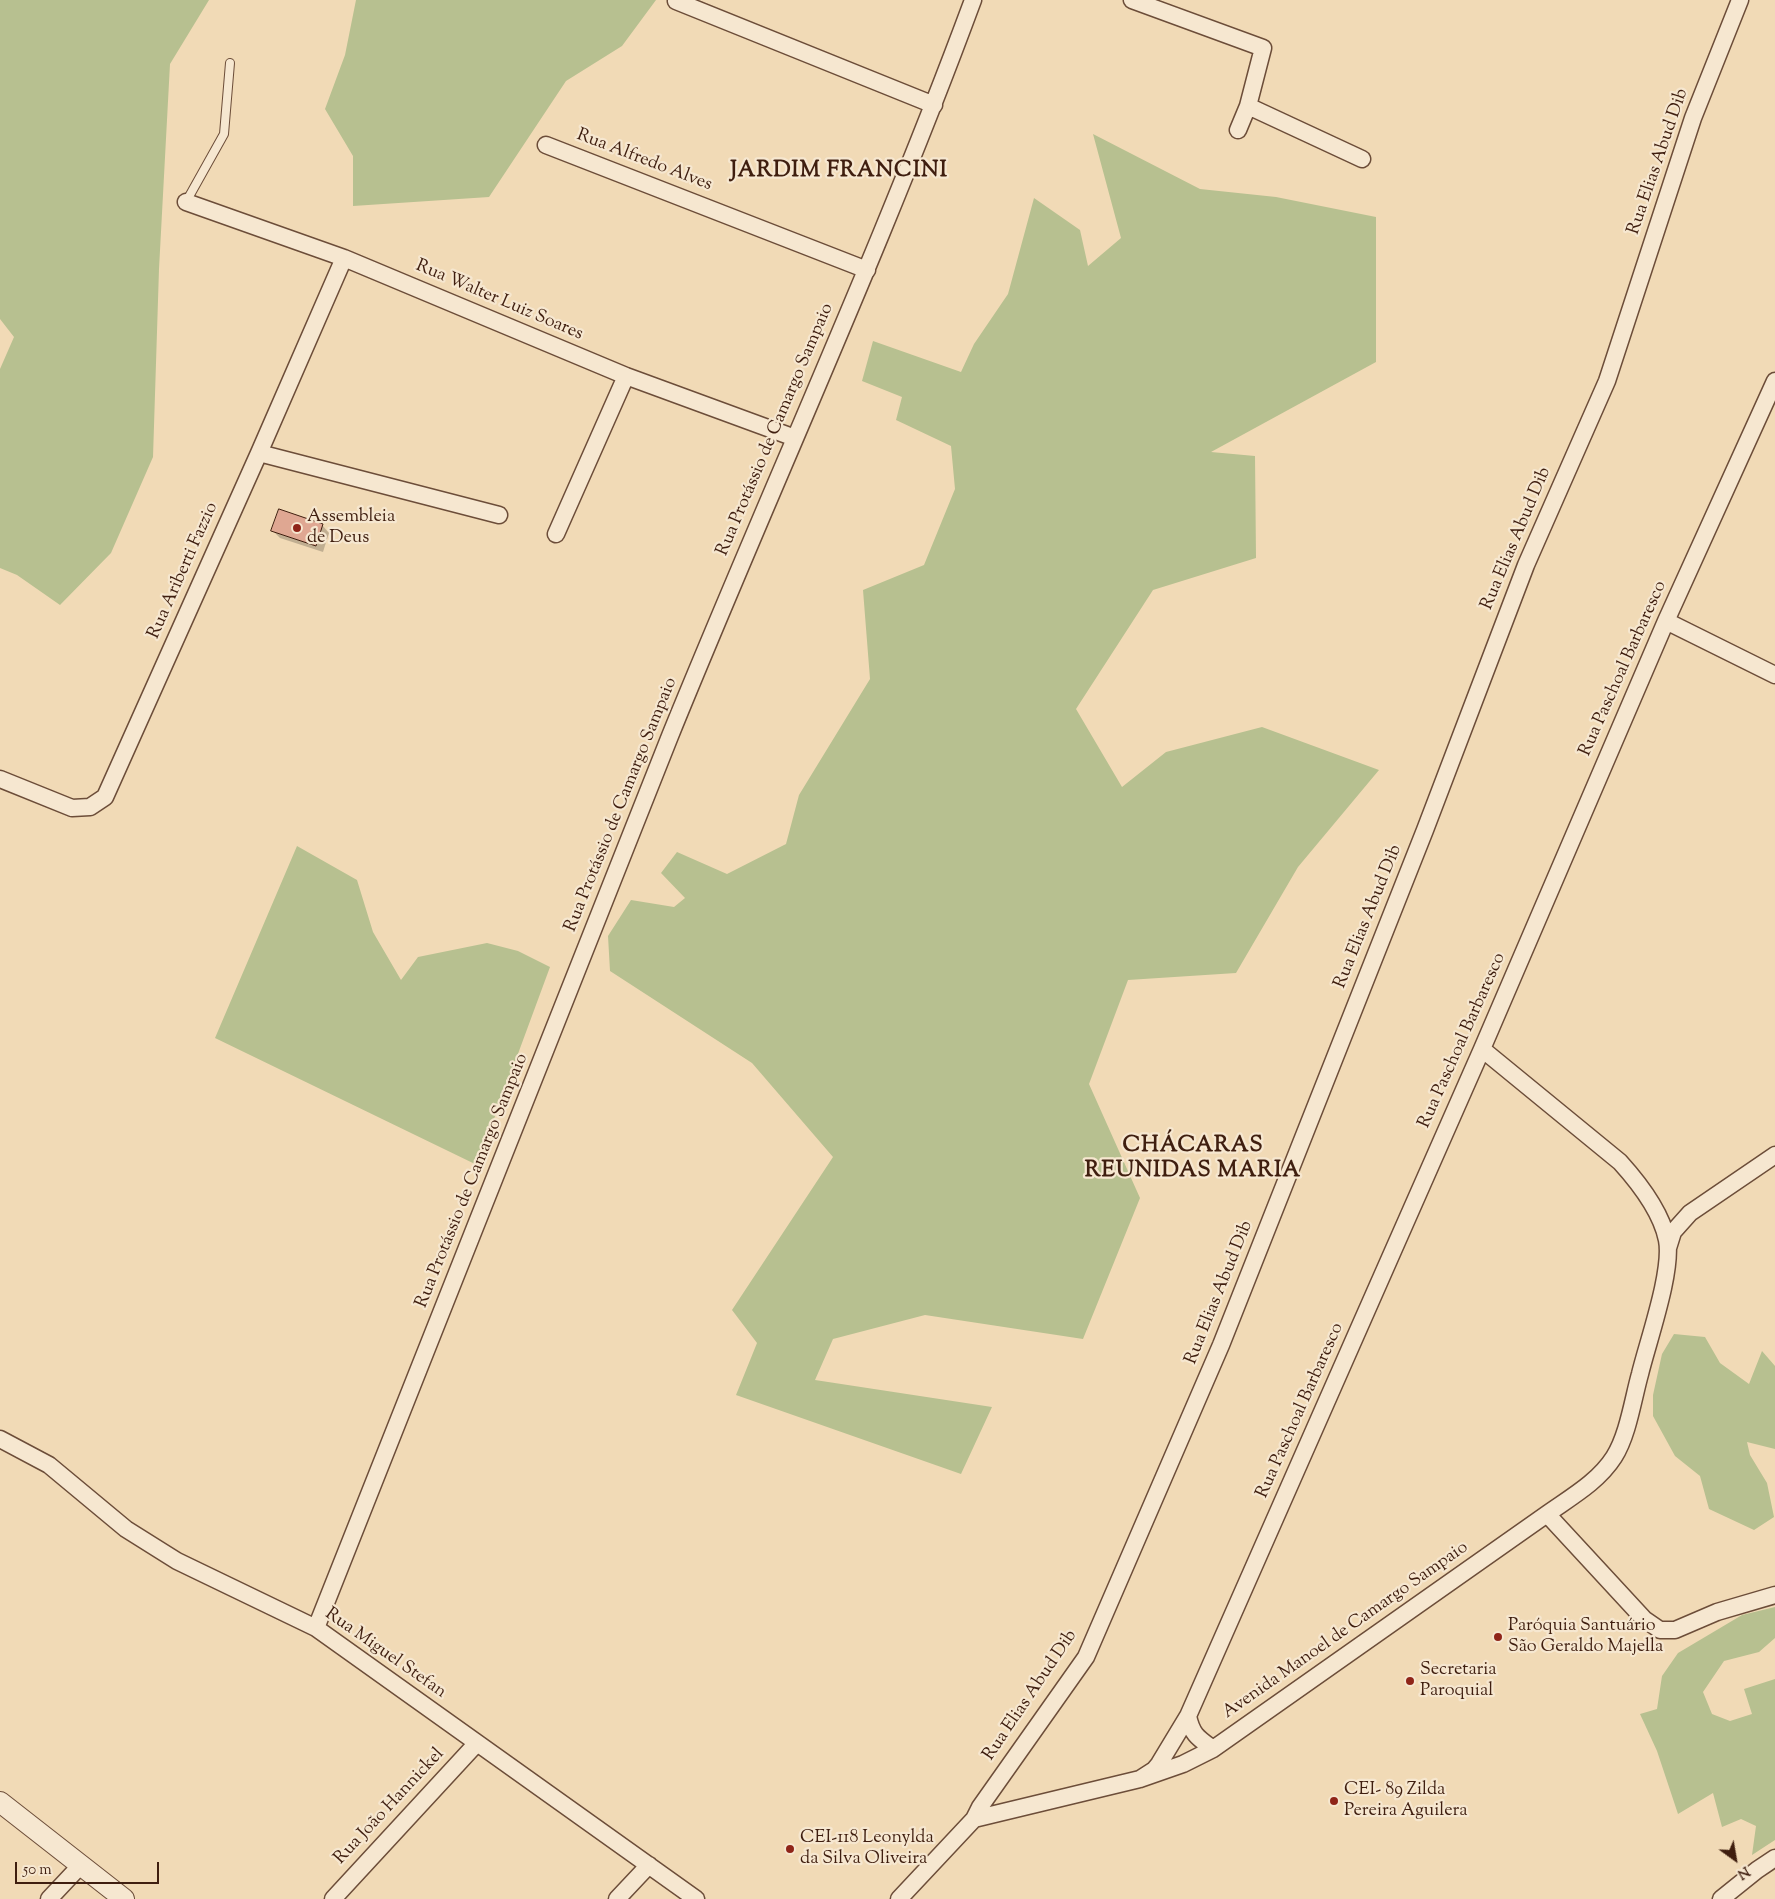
<!DOCTYPE html>
<html>
<head>
<meta charset="utf-8">
<style>
	body { margin:0 }
	#map { position:relative; width:1775px; height:1899px; overflow:hidden; background:#f1dab6; font-family:"Sorts Mill Goudy",serif }
	canvas { display:block }
	.north { position:absolute; left:1710px; top:1834px; width:50px; height:50px; -webkit-text-stroke:4px #f6e7d0; paint-order:stroke; rotate:148deg; font-size:14px; font-weight:700; line-height:20px; text-align:center; color:#3f1e0f }
	.north::after { content:''; display:block; margin:auto; width:18px; height:22px; background:#3f1e0f; clip-path:polygon(50% 0,100% 100%,50% 72%,0 100%) }
	.scale { position:absolute; left:15px; top:1862px; width:144px; height:22px; box-sizing:border-box; border:2px solid #3f1e0f; border-top:0; padding-left:6px; font-size:15px; line-height:18px; white-space:nowrap; color:#3f1e0f; -webkit-text-stroke:4px #f6e7d0; paint-order:stroke }
</style>
</head>
<body>
<div id="map">
<canvas width="1775" height="1899"></canvas>
<div class="north">N</div>
<div class="scale">50 m</div>
</div>
<script>
const c = document.querySelector('canvas').getContext('2d');
c.lineJoin = 'round';
function fill(path, color) {
  c.fillStyle = color;
  c.fill(path, 'evenodd');
}
function stroke(path, color, width, dash) {
  c.strokeStyle = color;
  c.lineWidth = width;
  c.lineCap = dash ? 'butt' : 'round';
  c.setLineDash(dash || []);
  c.stroke(path);
}
function write(font, color, halo, rows, align = 'center') {
  c.font = font + ' "Sorts Mill Goudy",serif';
  c.lineWidth = 4.5;
  c.setLineDash([]);
  c.textBaseline = 'middle';
  c.strokeStyle = halo;
  c.fillStyle = color;
  for (const [text, x, y, turn = 0] of rows) {
    c.save();
    c.translate(x, y);
    c.rotate((+turn || 0) * Math.PI / 180);
    c.textAlign = isNaN(turn) ? turn : align;
    if (halo) c.strokeText(text, 0, 0);
    c.fillText(text, 0, 0);
    c.restore();
  }
}
fill(new Path2D(`
	M 0,0 L 209,0 L 170,64 L 159,269 L 153,457 L 111,553 L 60,605 L 17,575 L 0,568 L 0,369 L 14,337 L 0,319 Z
	M 356,0 L 656,0 L 622,46 L 566,81 L 489,197 L 353,206 L 353,156 L 325,109 L 345,55 Z
	M 1093,134 L 1200,189 L 1276,197 L 1376,217 L 1376,362 L 1211,452 L 1255,456 L 1256,558 L 1153,590 L 1076,709 L 1122,787 L 1166,752 L 1262,727 L 1379,770 L 1298,867 L 1236,973 L 1128,980 L 1089,1084 L 1140,1198 L 1083,1339 L 925,1315 L 833,1339 L 815,1380 L 992,1407 L 961,1474 L 736,1395 L 757,1343 L 732,1310 L 833,1157 L 752,1063 L 610,971 L 608,936 L 631,900 L 674,907 L 685,898 L 661,873 L 677,852 L 727,874 L 786,844 L 799,795 L 870,679 L 863,590 L 924,565 L 955,489 L 951,446 L 896,420 L 902,397 L 862,381 L 873,341 L 961,372 L 974,344 L 1008,294 L 1034,198 L 1080,230 L 1088,266 L 1121,238 Z
	M 297,846 L 357,880 L 373,932 L 401,980 L 418,957 L 487,943 L 518,951 L 550,967 L 477,1165 L 215,1038 Z
	M 1674,1334 L 1705,1337 L 1720,1363 L 1749,1384 L 1762,1351 L 1775,1366 L 1775,1449 L 1747,1442 L 1750,1455 L 1767,1483 L 1774,1517 L 1754,1530 L 1709,1509 L 1700,1476 L 1675,1456 L 1653,1416 L 1653,1395 L 1662,1354 Z
	M 1775,1607 L 1775,1638 L 1759,1652 L 1724,1661 L 1703,1692 L 1712,1714 L 1730,1721 L 1752,1714 L 1744,1689 L 1775,1679 L 1775,1840 L 1752,1855 L 1756,1826 L 1741,1819 L 1722,1827 L 1713,1793 L 1678,1814 L 1657,1751 L 1640,1714 L 1657,1709 L 1662,1676 L 1678,1653 L 1742,1615 Z`), '#b7c090');
fill(new Path2D(`
	M 322,525 L 329,533 L 323,552 L 280,538 L 273,531 Z`), '#0003');
const building = new Path2D(`
	M 279,509 L 323,524 L 316,546 L 271,531 Z`);
fill(building, '#dfa792');
stroke(building, '#3f1e0f', 1);
const service = new Path2D(`
	M 186,202 L 224,134 L 230,63`);
const minor = new Path2D(`
	M 1132,0 L 1263,48 L 1248,106 L 1238,130
	M 676,1 L 934,105
	M 1248,106 L 1362,159
	M 546,145 L 867,270
	M 186,202 L 344,258 L 626,376 L 795,438
	M 259,453 L 499,515
	M 556,534 L 626,376
	M 1666,621 L 1775,675
	M 0,779 L 72,808 L 90,807 L 105,797 L 259,453 L 344,258
	M 1668,1248 L 1673,1232 L 1690,1213 L 1775,1155
	M 0,1439 L 49,1465 L 126,1529 L 177,1561 L 316,1628 L 696,1899
	M 1547,1514 L 1644,1619 L 1660,1630 L 1675,1630 L 1717,1612 L 1775,1595
	M 316,1628 L 670,736 C 770,490 881,249 973,0
	M 1188,1716 C 1192,1735 1198,1738 1213,1749
	M 1140,1779 L 1154,1770 L 1159,1764 L 1188,1716 L 1482,1049 L 1666,621 L 1775,381
	M 974,1819 L 980,1807 L 1086,1657 L 1221,1345 L 1425,830 L 1526,565 L 1607,381 L 1693,118 L 1740,0
	M 49,1899 L 80,1866
	M 333,1899 L 477,1743
	M 617,1899 L 649,1865
	M 899,1899 L 974,1819 L 1140,1779 L 1183,1764 L 1213,1749 L 1547,1514 C 1571,1497 1598,1482 1614,1457 C 1628,1435 1633,1399 1640,1374 C 1648,1341 1673,1271 1667,1240 C 1661,1211 1639,1183 1620,1162 L 1482,1049
	M 1721,1899 L 1757,1870 L 1775,1858`);
const tertiary = new Path2D(`
	M 0,1802 L 124,1899`);
stroke(service, '#6c4d39', 10);
stroke(minor, '#6c4d39', 19);
stroke(tertiary, '#6c4d39', 22);
stroke(service, '#f6e7d0', 8);
stroke(minor, '#f6e7d0', 16);
stroke(tertiary, '#f6e7d0', 20);
for (const [x, y, r, color] of [
	[297,528,5,"#8f2418"],
	[1498,1637,5,"#8f2418"],
	[1410,1681,5,"#8f2418"],
	[1334,1801,5,"#8f2418"],
	[790,1849,5,"#8f2418"]
]) {
  const dot = new Path2D();
  dot.arc(x, y, r, 0, 2 * Math.PI);
  c.fillStyle = color;
  c.fill(dot);
  stroke(dot, '#f6e7d0', 2);
}
write('18px', '#3f1e0f', '#f6e7d0', [
	["Rua Alfredo Alves",644,161,21],
	["Rua Elias Abud Dib",1659,162,-71],
	["Rua Walter Luiz Soares",499,301,23],
	["Rua Protássio de Camargo Sampaio",776,430,-67],
	["Rua Elias Abud Dib",1517,539,-67],
	["Rua Ariberti Fazzio",184,571,-66],
	["Rua Paschoal Barbaresco",1624,669,-66],
	["Rua Protássio de Camargo Sampaio",622,805,-68],
	["Rua Elias Abud Dib",1369,917,-68],
	["Rua Paschoal Barbaresco",1463,1041,-66],
	["Rua Protássio de Camargo Sampaio",473,1181,-68],
	["Rua Elias Abud Dib",1220,1293,-68],
	["Rua Paschoal Barbaresco",1301,1411,-66],
	["Avenida Manoel de Camargo Sampaio",1346,1631,-35],
	["Rua Miguel Stefan",385,1654,35],
	["Rua Elias Abud Dib",1031,1696,-56],
	["Rua João Hannickel",390,1807,-47]
]);
write('18px', '#3f1e0f', '#f6e7d0', [
	["Assembleia",307,518],
	["de Deus",307,539],
	["Paróquia Santuário",1508,1627],
	["São Geraldo Majella",1508,1648],
	["Secretaria",1420,1671],
	["Paroquial",1420,1692],
	["CEI- 89 Zilda",1344,1791],
	["Pereira Aguilera",1344,1812],
	["CEI-118 Leonylda",800,1839],
	["da Silva Oliveira",800,1860]
], 'left');
c.letterSpacing = '1px';
write('bold 22px', '#3f1e0f', '#f6e7d0', [
	["JARDIM FRANCINI",839,172],
	["CHÁCARAS",1193,1147],
	["REUNIDAS MARIA",1193,1172]
]);
c.letterSpacing = '0px';
</script>
</body>
</html>
